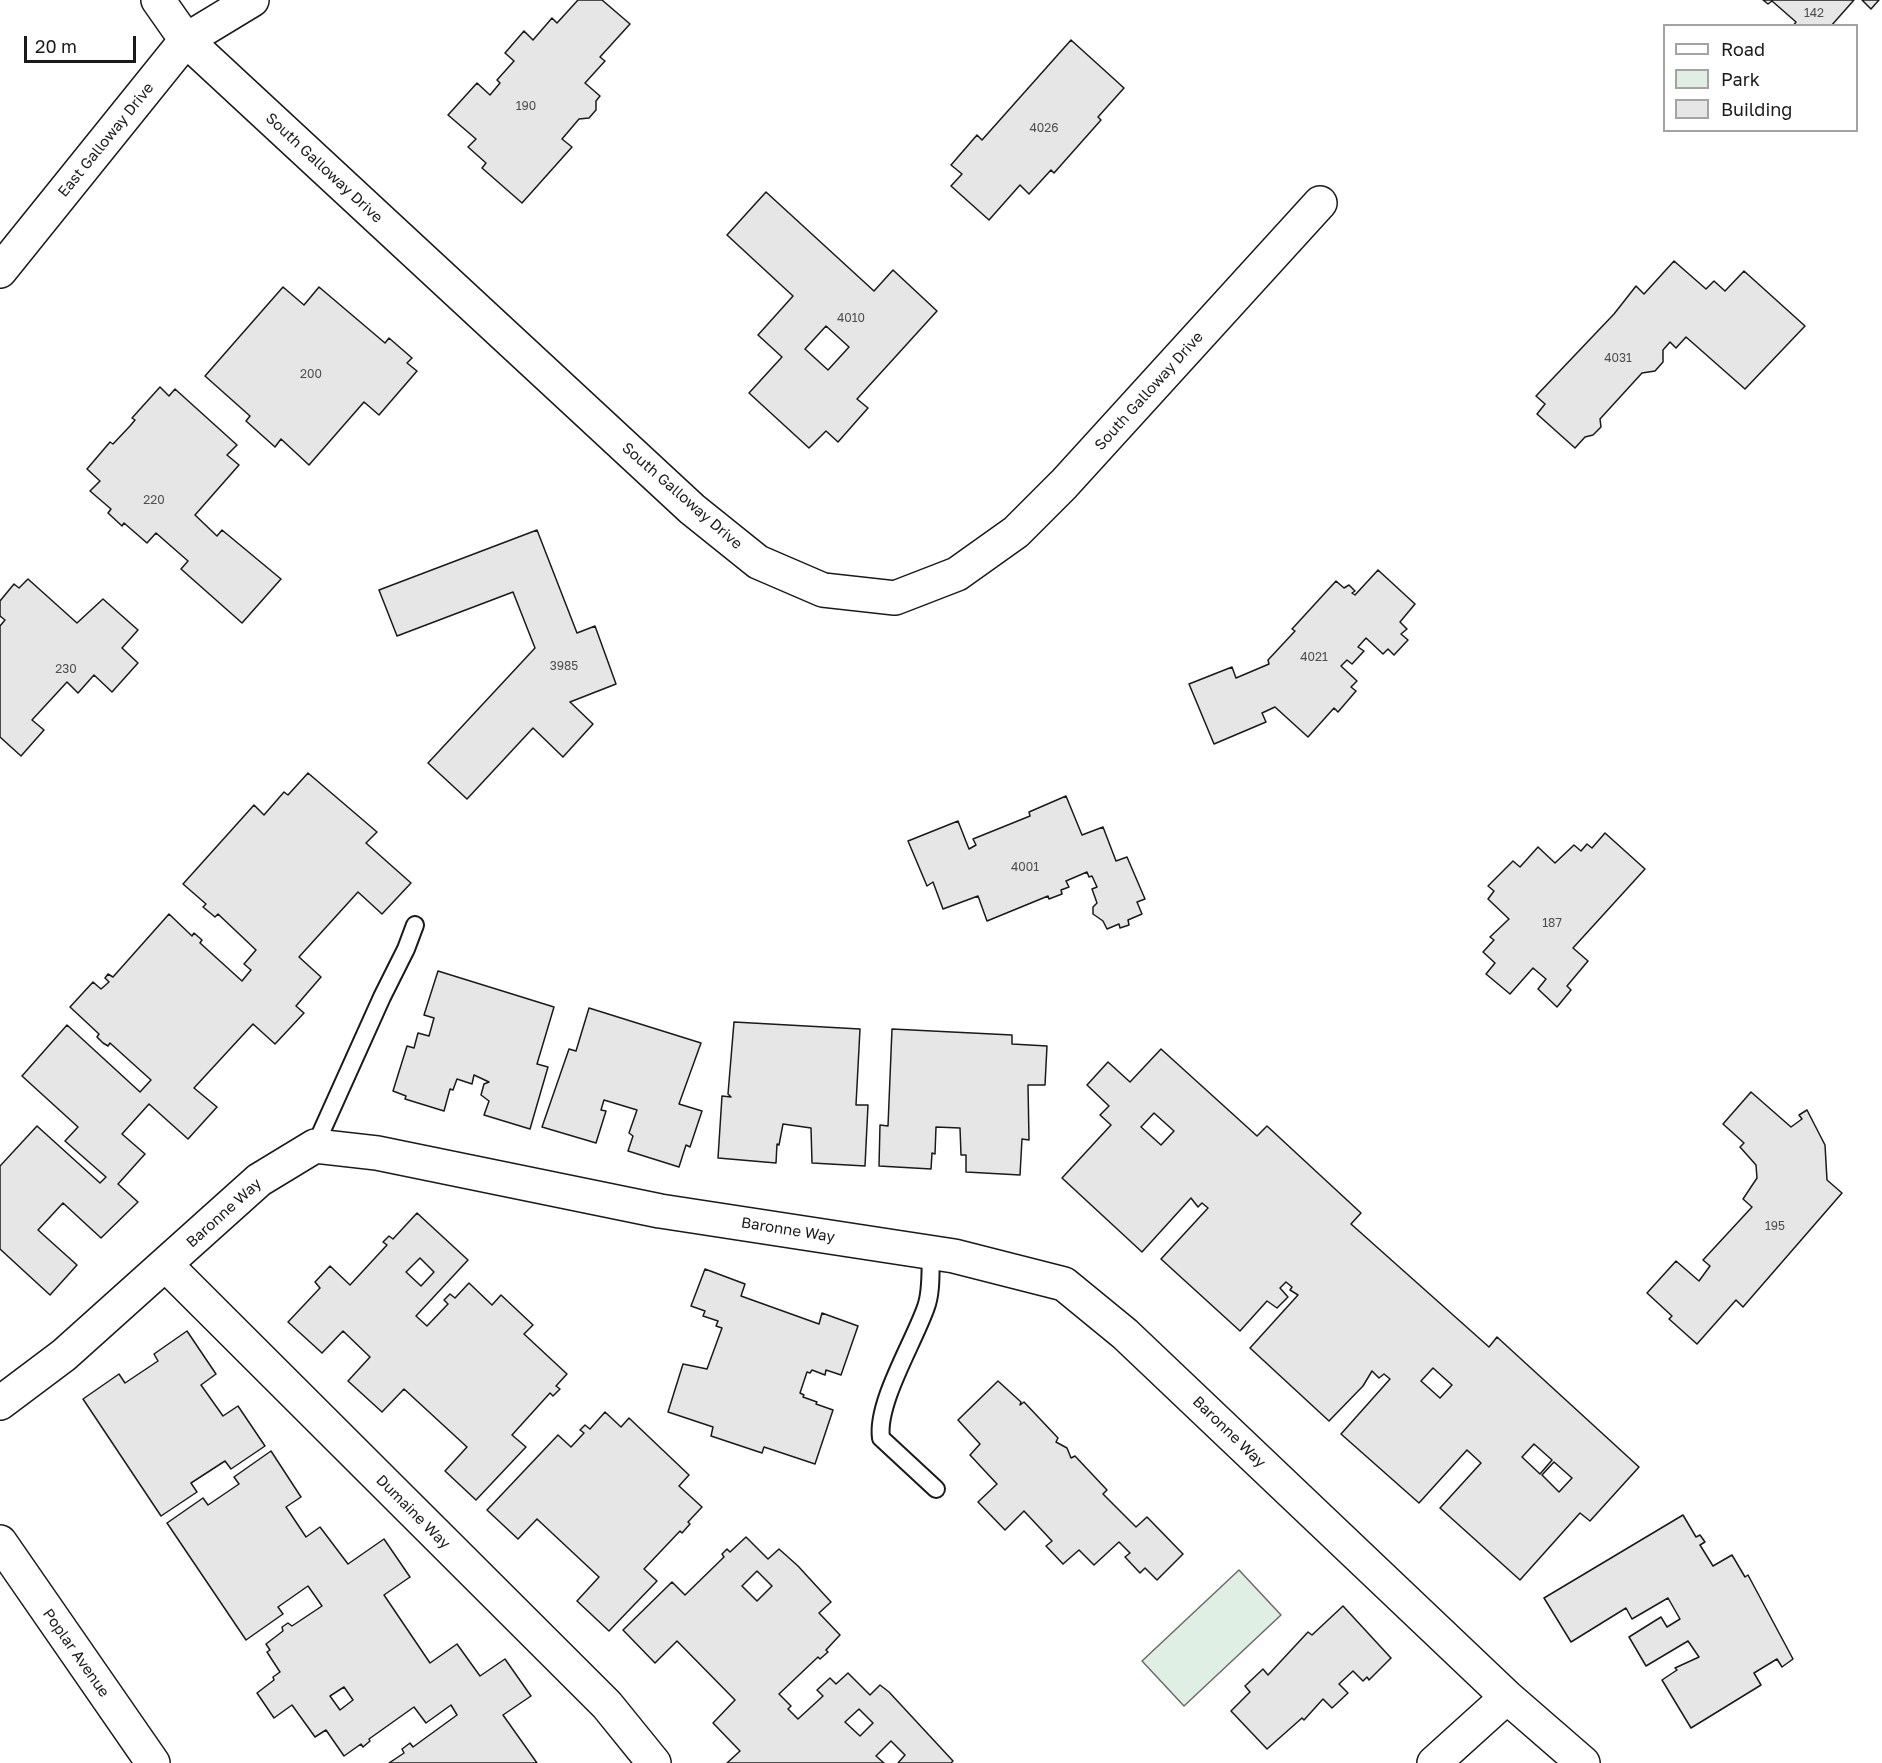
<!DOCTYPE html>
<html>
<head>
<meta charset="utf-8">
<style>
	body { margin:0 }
	#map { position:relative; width:1882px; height:1763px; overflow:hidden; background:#fff; font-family:"Golos Text",sans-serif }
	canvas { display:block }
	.legend { position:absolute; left:1663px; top:24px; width:195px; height:108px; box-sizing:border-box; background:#fff; border:2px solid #a3a3a3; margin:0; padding:8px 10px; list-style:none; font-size:18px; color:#1a1a1a }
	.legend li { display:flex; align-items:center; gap:12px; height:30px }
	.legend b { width:30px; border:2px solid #a3a3a3 }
	.scale { position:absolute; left:24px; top:36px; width:112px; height:27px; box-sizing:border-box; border:3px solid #1a1a1a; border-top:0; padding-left:8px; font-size:18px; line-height:21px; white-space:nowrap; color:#1a1a1a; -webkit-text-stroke:4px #fff; paint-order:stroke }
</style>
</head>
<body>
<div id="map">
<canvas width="1882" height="1763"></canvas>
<ul class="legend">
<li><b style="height:8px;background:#fff"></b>Road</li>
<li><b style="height:16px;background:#e0efe3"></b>Park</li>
<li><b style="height:16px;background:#e6e6e6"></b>Building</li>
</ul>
<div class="scale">20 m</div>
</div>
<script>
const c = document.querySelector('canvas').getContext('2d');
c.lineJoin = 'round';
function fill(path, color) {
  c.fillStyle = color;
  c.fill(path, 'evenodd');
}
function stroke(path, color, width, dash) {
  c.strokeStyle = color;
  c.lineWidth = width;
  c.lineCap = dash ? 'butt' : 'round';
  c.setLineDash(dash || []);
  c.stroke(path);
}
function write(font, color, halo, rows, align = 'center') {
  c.font = font + ' "Golos Text",sans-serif';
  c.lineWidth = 4.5;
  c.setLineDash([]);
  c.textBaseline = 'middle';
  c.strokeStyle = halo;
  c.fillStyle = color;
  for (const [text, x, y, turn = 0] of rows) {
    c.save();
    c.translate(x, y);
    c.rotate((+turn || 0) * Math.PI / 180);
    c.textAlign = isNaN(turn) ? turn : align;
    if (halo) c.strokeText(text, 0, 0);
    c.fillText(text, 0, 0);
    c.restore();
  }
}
const green = new Path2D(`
	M 1239,1570 L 1281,1615 L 1184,1706 L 1142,1661 Z`);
fill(green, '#e0efe3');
stroke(green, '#6a6a6a', 1.5);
const building = new Path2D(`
	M 578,0 L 602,0 L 630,24 L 600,57 L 605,61 L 585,83 L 600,96 L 596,101 L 596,110 L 589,118 L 579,119 L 562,139 L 572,147 L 522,203 L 482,168 L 486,163 L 468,147 L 476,139 L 448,115 L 477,83 L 490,95 L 500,83 L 497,80 L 514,61 L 505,53 L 524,31 L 533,40 L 552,18 L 557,23 Z
	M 1763,0 L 1854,0 L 1831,26 L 1793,26 L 1796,22 L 1772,1 L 1768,4 Z
	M 1862,0 L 1879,0 L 1871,9 Z
	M 1071,40 L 1124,88 L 1098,117 L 1101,120 L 1054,173 L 1051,170 L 1029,194 L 1020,185 L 989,220 L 951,186 L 962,174 L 951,165 L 977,135 L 982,140 Z
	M 766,192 L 874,291 L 893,270 L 937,311 L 857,399 L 868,408 L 838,442 L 826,431 L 809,448 L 749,393 L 782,357 L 758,335 L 793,296 L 727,235 ZM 826,326 L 849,347 L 828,370 L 805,349 Z
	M 1674,261 L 1706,289 L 1714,281 L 1725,291 L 1744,271 L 1805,326 L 1745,389 L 1686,337 L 1676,348 L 1670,342 L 1663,350 L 1663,362 L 1655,371 L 1642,373 L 1600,419 L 1601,427 L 1593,435 L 1585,437 L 1575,448 L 1537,414 L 1545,404 L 1536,396 L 1614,314 L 1636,286 L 1644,294 Z
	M 283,287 L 304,305 L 319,287 L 385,343 L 389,338 L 412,358 L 407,363 L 417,371 L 379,415 L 364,402 L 309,465 L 281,439 L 275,447 L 246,421 L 250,416 L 205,376 Z
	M 160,387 L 169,396 L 175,389 L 237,445 L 227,455 L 239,465 L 195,515 L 217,536 L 222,530 L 281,579 L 242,623 L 181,569 L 188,561 L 156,533 L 147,543 L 124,523 L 122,526 L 108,513 L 111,509 L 90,491 L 100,481 L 87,469 L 110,442 L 113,444 L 130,426 L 135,420 L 132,418 Z
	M 537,530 L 577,633 L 595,626 L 616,684 L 570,702 L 593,724 L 563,757 L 533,728 L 467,799 L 428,763 L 535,648 L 513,592 L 397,636 L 379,590 Z
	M 1378,570 L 1415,604 L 1400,622 L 1407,629 L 1401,634 L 1408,640 L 1394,655 L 1388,649 L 1383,654 L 1366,638 L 1358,647 L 1364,651 L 1352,664 L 1347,660 L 1341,666 L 1357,681 L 1351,687 L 1356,691 L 1338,712 L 1334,708 L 1308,737 L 1275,707 L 1262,713 L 1266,722 L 1214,744 L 1189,684 L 1232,667 L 1236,678 L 1269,664 L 1268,660 L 1295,631 L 1292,629 L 1336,581 L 1344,588 L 1349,585 L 1355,591 L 1352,593 L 1355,595 Z
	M 28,579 L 77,623 L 103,599 L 138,630 L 122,648 L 138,663 L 112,692 L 94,675 L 78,693 L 67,682 L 32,720 L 44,730 L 21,756 L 0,737 L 0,626 L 5,620 L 0,616 L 0,601 L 14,584 L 19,588 Z
	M 308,773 L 377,832 L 366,843 L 411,883 L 382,914 L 358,892 L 299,957 L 321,977 L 296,1006 L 304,1013 L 275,1044 L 253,1024 L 194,1088 L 217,1107 L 188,1139 L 149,1104 L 122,1134 L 145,1154 L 118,1184 L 138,1202 L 101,1238 L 63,1203 L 38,1230 L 77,1265 L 50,1295 L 0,1249 L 0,1166 L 37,1126 L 100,1183 L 106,1177 L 65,1141 L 78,1127 L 22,1076 L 67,1025 L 140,1092 L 151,1080 L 110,1043 L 108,1046 L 103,1043 L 97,1037 L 99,1034 L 70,1007 L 93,982 L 101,989 L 109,982 L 105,978 L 108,974 L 113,977 L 169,914 L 192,936 L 194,933 L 202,940 L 200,943 L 242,981 L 251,970 L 244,964 L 256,950 L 218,914 L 215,917 L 203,907 L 206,904 L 183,884 L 254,805 L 264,815 L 284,792 L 288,795 Z
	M 1066,796 L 1082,835 L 1103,827 L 1116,861 L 1127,857 L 1145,899 L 1137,902 L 1142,914 L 1128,920 L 1129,925 L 1120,928 L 1119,924 L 1107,929 L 1103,921 L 1093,914 L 1093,907 L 1097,903 L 1092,889 L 1097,887 L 1092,876 L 1089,877 L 1087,872 L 1066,881 L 1069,887 L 1061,890 L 1062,894 L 1049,899 L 1048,896 L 987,921 L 978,896 L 943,909 L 933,882 L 927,886 L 908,841 L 958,821 L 969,849 L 976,845 L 973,839 L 1030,816 L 1029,812 Z
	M 1605,833 L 1645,869 L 1573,948 L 1588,961 L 1567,986 L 1571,990 L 1557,1007 L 1538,989 L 1546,979 L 1533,968 L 1510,994 L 1486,974 L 1495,963 L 1483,952 L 1494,940 L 1490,937 L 1509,919 L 1488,899 L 1494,891 L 1488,886 L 1513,861 L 1520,867 L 1538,847 L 1555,863 L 1574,845 L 1581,851 L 1587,844 L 1592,848 Z
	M 438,971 L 554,1007 L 537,1064 L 548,1067 L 530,1129 L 484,1115 L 489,1101 L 481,1095 L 484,1084 L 489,1082 L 474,1075 L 472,1084 L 457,1079 L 453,1090 L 450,1089 L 444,1111 L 405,1099 L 406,1096 L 393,1091 L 407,1046 L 414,1048 L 418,1033 L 429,1036 L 434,1018 L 424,1015 Z
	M 589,1008 L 701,1043 L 679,1104 L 702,1111 L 690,1147 L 686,1145 L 679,1167 L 628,1151 L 633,1136 L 629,1133 L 637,1110 L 604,1100 L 601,1110 L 606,1111 L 596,1143 L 542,1127 L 569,1049 L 576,1051 Z
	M 734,1022 L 860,1029 L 856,1105 L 868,1105 L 865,1166 L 812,1163 L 811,1128 L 783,1124 L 779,1145 L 777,1144 L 776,1163 L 718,1158 L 722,1096 L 731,1097 L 728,1094 Z
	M 892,1029 L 1012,1035 L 1012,1044 L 1047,1046 L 1045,1085 L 1028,1085 L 1029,1140 L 1022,1139 L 1020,1175 L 966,1172 L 966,1155 L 961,1155 L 960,1128 L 936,1127 L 935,1154 L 932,1153 L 931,1169 L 879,1166 L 880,1125 L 888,1126 Z
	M 1161,1049 L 1257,1136 L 1267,1126 L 1361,1213 L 1351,1224 L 1489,1347 L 1497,1337 L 1639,1467 L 1590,1521 L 1580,1513 L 1520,1580 L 1440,1508 L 1481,1463 L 1467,1450 L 1419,1503 L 1341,1434 L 1390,1379 L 1384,1374 L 1379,1378 L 1372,1371 L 1363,1386 L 1329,1421 L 1250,1348 L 1298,1295 L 1290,1290 L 1292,1287 L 1286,1282 L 1280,1288 L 1288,1297 L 1277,1308 L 1267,1301 L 1240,1331 L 1161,1259 L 1208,1208 L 1202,1203 L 1198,1207 L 1191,1198 L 1142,1252 L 1062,1178 L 1111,1125 L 1100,1115 L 1109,1106 L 1087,1085 L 1108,1062 L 1130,1082 ZM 1154,1113 L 1174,1131 L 1161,1145 L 1141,1127 ZM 1433,1368 L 1452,1385 L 1440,1398 L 1421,1381 ZM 1534,1444 L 1552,1460 L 1540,1474 L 1522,1457 ZM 1554,1462 L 1572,1478 L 1559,1492 L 1542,1475 Z
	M 1751,1092 L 1791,1127 L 1802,1119 L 1799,1115 L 1807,1110 L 1825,1145 L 1827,1180 L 1842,1193 L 1743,1307 L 1736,1300 L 1697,1344 L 1669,1319 L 1672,1316 L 1647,1293 L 1676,1261 L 1699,1281 L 1710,1266 L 1703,1260 L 1752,1207 L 1743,1199 L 1757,1178 L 1756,1165 L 1740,1147 L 1744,1143 L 1723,1124 Z
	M 417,1213 L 468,1260 L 416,1316 L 427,1326 L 448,1304 L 444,1300 L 450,1294 L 455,1298 L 469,1283 L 492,1305 L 501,1295 L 533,1325 L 524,1334 L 567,1374 L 556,1386 L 560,1389 L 553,1396 L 550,1393 L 512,1435 L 526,1447 L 476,1500 L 445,1471 L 467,1447 L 404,1389 L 382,1412 L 348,1381 L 370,1357 L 343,1331 L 322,1353 L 288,1322 L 320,1288 L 315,1282 L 330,1266 L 350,1285 L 387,1245 L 383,1242 L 389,1236 L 393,1239 ZM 420,1258 L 434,1272 L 421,1286 L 406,1272 Z
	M 705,1269 L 745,1284 L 741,1296 L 819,1324 L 822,1313 L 858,1326 L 841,1375 L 826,1370 L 825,1375 L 812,1370 L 810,1373 L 807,1372 L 800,1393 L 804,1395 L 803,1397 L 817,1402 L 816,1404 L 833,1410 L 815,1464 L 764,1447 L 762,1453 L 711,1436 L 713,1427 L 668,1412 L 683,1364 L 707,1369 L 722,1328 L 716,1326 L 718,1321 L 703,1316 L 705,1311 L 691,1306 Z
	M 187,1331 L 216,1374 L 201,1385 L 223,1416 L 238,1406 L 265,1446 L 231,1469 L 225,1461 L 191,1483 L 197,1492 L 161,1516 L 83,1399 L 119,1374 L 125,1383 L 158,1361 L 154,1354 Z
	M 998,1381 L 1021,1402 L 1020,1405 L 1024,1402 L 1058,1438 L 1056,1442 L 1067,1448 L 1071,1458 L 1075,1456 L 1107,1490 L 1103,1494 L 1136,1527 L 1147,1517 L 1183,1554 L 1157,1580 L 1145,1568 L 1140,1573 L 1125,1557 L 1130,1553 L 1119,1542 L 1094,1565 L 1079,1550 L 1063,1564 L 1046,1546 L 1052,1541 L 1024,1511 L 1005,1530 L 978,1502 L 997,1484 L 970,1455 L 980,1444 L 958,1420 Z
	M 605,1412 L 621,1427 L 629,1418 L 689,1475 L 679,1486 L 702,1507 L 688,1522 L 690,1524 L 682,1533 L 680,1531 L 644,1569 L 657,1581 L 609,1631 L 577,1601 L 599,1577 L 537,1519 L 518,1539 L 487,1510 L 558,1435 L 571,1447 L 584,1433 L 580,1430 L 585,1425 L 590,1429 Z
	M 271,1451 L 301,1497 L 286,1507 L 306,1537 L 320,1527 L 348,1564 L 384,1539 L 410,1577 L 384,1595 L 430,1663 L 457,1644 L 480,1676 L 505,1659 L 531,1696 L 503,1715 L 537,1763 L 389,1763 L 404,1753 L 402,1749 L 410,1743 L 413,1747 L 457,1715 L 451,1705 L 426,1723 L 414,1707 L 369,1739 L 370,1741 L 363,1747 L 361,1744 L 344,1756 L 326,1730 L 315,1737 L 292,1705 L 274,1718 L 257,1693 L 274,1680 L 273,1677 L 280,1672 L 267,1652 L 270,1650 L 266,1644 L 283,1631 L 282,1627 L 288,1623 L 292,1626 L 322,1606 L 308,1586 L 278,1607 L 283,1614 L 246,1640 L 167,1523 L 203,1498 L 208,1505 L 239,1484 L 234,1477 ZM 344,1687 L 353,1700 L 340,1710 L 330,1696 Z
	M 1683,1515 L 1696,1537 L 1700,1535 L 1705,1542 L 1700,1545 L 1713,1566 L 1732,1555 L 1745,1577 L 1748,1575 L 1793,1659 L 1782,1667 L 1777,1659 L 1754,1673 L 1761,1685 L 1691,1728 L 1662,1680 L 1677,1670 L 1675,1668 L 1699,1657 L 1688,1641 L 1646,1666 L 1629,1637 L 1661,1617 L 1667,1627 L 1680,1619 L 1668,1598 L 1632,1619 L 1626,1608 L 1571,1642 L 1544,1598 Z
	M 746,1537 L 768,1559 L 779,1549 L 798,1566 L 831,1602 L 819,1613 L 840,1635 L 826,1650 L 828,1652 L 820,1659 L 818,1657 L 779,1694 L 791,1706 L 788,1709 L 798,1719 L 823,1696 L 817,1690 L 830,1678 L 836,1684 L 848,1673 L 870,1695 L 880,1685 L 889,1692 L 953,1761 L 951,1763 L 898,1763 L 905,1755 L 891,1741 L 876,1756 L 884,1763 L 727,1763 L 740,1751 L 713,1723 L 735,1700 L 677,1641 L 655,1663 L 623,1630 L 672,1582 L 685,1595 L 724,1557 L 722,1554 L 727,1549 L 730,1552 ZM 757,1571 L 772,1586 L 757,1601 L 742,1586 ZM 859,1709 L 873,1723 L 860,1736 L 845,1722 Z
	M 1343,1606 L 1391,1658 L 1369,1680 L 1367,1677 L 1363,1681 L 1353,1671 L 1339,1684 L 1348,1693 L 1332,1708 L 1323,1699 L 1304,1720 L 1302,1718 L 1267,1749 L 1231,1711 L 1250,1692 L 1245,1686 L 1263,1669 L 1268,1675 L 1308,1632 L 1312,1635 Z`);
fill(building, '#e6e6e6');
stroke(building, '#1a1a1a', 1.5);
const service = new Path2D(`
	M 315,1146 L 382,997 L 406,949 L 415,925
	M 931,1252 C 930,1269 932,1291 926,1307 C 914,1342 876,1403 881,1438 L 936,1489`);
const minor = new Path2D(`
	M 158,0 L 186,40 L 692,509 L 758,562 L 823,590 L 895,598 L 957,574 L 1016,532 L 1064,484 L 1320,203
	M 0,271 L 186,40 L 252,0
	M 166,1265 L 607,1705 L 654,1763
	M 0,1403 L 64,1355 L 259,1180 L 315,1146 L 377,1153 L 660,1211 L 954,1256 L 1064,1284 L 1125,1334 L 1507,1697 L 1583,1763
	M 1434,1763 L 1507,1697`);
const primary = new Path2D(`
	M 0,1542 L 153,1763`);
stroke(service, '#1a1a1a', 20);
stroke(minor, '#1a1a1a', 36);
stroke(primary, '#1a1a1a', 36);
stroke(service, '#fff', 16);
stroke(minor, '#fff', 33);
stroke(primary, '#fff', 33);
write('12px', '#4d4d4d', null, [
	["142",1814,13],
	["190",526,106],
	["4026",1044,128],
	["4010",851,318],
	["4031",1618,358],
	["200",311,374],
	["220",154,500],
	["4021",1314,657],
	["3985",564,666],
	["230",66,669],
	["4001",1025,867],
	["187",1552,923],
	["195",1775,1226]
]);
write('15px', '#1a1a1a', '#fff', [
	["East Galloway Drive",106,140,-51],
	["South Galloway Drive",324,168,43],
	["South Galloway Drive",1149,391,-48],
	["South Galloway Drive",682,496,41],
	["Baronne Way",224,1213,-42],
	["Baronne Way",788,1230,9],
	["Baronne Way",1229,1432,44],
	["Dumaine Way",413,1512,45],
	["Poplar Avenue",76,1653,55]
]);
</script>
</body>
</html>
